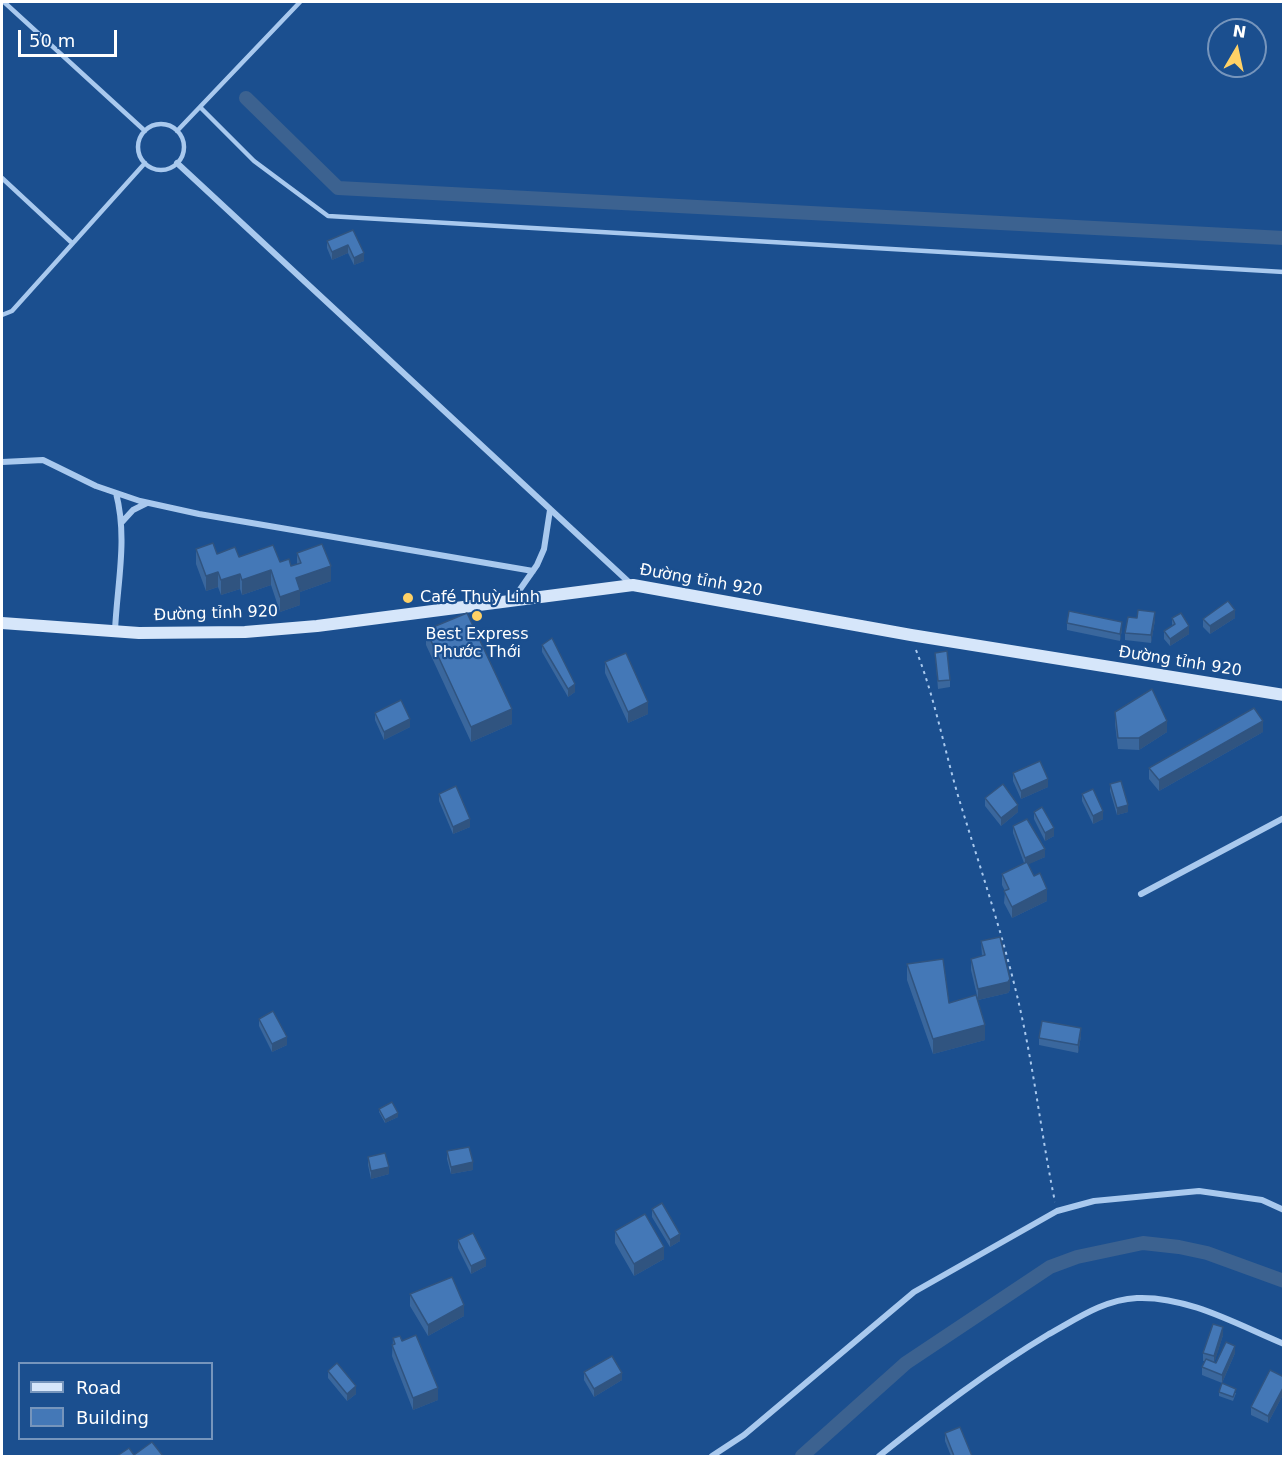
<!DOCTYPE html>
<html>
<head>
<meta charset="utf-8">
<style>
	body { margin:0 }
	#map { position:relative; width:1285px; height:1458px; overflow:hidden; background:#1b4f8f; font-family:"DejaVu Sans",sans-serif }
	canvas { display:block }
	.frame { position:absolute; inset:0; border:3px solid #fff; pointer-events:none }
	.legend { position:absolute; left:18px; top:1362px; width:195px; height:78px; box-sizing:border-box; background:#1b4f8f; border:2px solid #7695bc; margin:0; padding:8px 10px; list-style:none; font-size:18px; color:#fff }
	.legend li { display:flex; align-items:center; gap:12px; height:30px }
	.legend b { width:30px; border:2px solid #7695bc }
	.north { position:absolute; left:1207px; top:18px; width:60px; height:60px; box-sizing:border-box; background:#1b4f8f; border:2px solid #7695bc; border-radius:50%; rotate:9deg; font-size:16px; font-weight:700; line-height:24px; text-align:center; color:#fff }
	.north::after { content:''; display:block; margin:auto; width:21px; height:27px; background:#ffd166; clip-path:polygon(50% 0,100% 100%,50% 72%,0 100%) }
	.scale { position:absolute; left:18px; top:30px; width:99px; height:27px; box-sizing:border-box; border:3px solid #fff; border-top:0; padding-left:8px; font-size:18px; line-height:21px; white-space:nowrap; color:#fff; -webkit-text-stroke:4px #1b4f8f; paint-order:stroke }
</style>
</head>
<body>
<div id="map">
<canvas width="1285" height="1458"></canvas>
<div class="frame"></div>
<ul class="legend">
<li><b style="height:8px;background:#d6e6fa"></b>Road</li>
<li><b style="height:16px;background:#4478b7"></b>Building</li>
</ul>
<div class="north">N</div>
<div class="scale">50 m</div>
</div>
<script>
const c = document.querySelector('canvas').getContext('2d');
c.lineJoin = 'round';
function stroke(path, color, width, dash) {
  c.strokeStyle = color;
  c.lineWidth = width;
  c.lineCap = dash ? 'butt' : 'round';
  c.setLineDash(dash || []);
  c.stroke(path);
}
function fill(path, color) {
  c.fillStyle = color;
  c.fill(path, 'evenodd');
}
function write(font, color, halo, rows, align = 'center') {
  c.font = font + ' "DejaVu Sans",sans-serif';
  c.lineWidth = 4.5;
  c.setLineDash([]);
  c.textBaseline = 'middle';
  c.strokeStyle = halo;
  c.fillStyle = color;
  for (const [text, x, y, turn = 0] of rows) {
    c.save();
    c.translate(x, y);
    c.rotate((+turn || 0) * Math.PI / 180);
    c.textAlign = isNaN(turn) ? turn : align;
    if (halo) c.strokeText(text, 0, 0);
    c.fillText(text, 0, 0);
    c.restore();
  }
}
stroke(new Path2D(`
	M 246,98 L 338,188 L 1284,238
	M 802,1456 L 906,1363 L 1050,1267 L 1077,1257 L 1143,1243 L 1179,1247 L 1207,1253 L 1284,1281`), '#3c6290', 14);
stroke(new Path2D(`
	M 916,650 C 935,698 944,749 959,799 C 982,874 1008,949 1024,1027 C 1036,1085 1043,1144 1055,1202`), '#a9c9ee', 2, [3, 4.5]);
stroke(new Path2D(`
	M 4,2 L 145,131
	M 201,108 L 254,161 L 328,216 L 1284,272
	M138 147a23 23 0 1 1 46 0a23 23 0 1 1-46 0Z
	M 177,131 L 300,2
	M 2,178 L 72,243
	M 2,315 L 12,311 L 145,163`), '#a9c9ee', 4.5);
stroke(new Path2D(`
	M 177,163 L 632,585
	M 2,462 L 43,460 L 96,486 L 140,501 L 199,514 L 533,571
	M 122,522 L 133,510 L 147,503
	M 514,598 L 537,565 L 544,549 L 550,510
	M 115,631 C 117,584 128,539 116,493
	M 1141,894 L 1284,818
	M 712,1456 L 744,1435 L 914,1292 L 1057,1211 L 1094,1201 L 1199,1191 L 1262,1200 L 1284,1210
	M 879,1456 C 934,1412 989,1370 1049,1334 C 1078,1318 1103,1300 1137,1298 C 1188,1296 1238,1325 1284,1344`), '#a9c9ee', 6);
stroke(new Path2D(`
	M 2,623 L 139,633 L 245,632 L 317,626 L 633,585 L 911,635 L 1284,695`), '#d6e6fa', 12);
fill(new Path2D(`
	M 353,230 L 364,261 L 354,265 L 348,253 L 332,260 L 327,248 L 327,241 Z
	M 196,549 L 217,554 L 280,562 L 291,566 L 297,564 L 297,553 L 331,581 L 300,592 L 300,605 L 280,612 L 271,585 L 242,595 L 240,589 L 221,595 L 218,587 L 206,591 L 196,564 Z
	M 1137,618 L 1155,620 L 1151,643 L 1125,640 L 1125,633 Z
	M 1172,618 L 1189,634 L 1170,646 L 1164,639 L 1164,631 L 1172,626 Z
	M 1235,618 L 1210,634 L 1203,627 L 1203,619 Z
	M 1067,623 L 1122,629 L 1120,641 L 1067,630 Z
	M 426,630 L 512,724 L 471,742 L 426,645 Z
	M 542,645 L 575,692 L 568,697 L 542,652 Z
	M 935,653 L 950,680 L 950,687 L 938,689 Z
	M 605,662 L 648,714 L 628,723 L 605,673 Z
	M 1115,712 L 1167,732 L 1139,750 L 1118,749 L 1115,724 Z
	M 375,713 L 410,727 L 384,740 L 375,720 Z
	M 1263,732 L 1159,791 L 1149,779 L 1149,768 Z
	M 1013,773 L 1048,787 L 1021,799 L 1013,781 Z
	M 1110,784 L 1128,812 L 1117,815 L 1110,791 Z
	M 439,794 L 470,827 L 453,834 L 439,801 Z
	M 1082,794 L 1103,819 L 1093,824 L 1082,801 Z
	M 985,798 L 1018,812 L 1001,826 L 985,806 Z
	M 1034,812 L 1054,836 L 1045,841 L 1034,819 Z
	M 1013,826 L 1045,857 L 1028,864 L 1047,901 L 1012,918 L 1004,903 L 1005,891 L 1002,885 L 1002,874 L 1024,863 L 1013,833 Z
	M 981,941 L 1010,990 L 1008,993 L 978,1000 L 971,970 L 971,959 L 982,956 Z
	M 907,964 L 949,1003 L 985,1040 L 933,1054 L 907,980 Z
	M 259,1019 L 287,1045 L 272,1052 L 259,1026 Z
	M 1081,1036 L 1078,1053 L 1039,1045 L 1039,1038 Z
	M 379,1109 L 398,1117 L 385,1123 L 379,1112 Z
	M 447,1151 L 473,1170 L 451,1174 L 447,1159 Z
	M 368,1157 L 389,1174 L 371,1179 L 368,1165 Z
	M 652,1209 L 680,1241 L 670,1247 L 652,1217 Z
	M 615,1231 L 664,1259 L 634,1276 L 615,1243 Z
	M 458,1240 L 486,1266 L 471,1274 L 458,1248 Z
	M 410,1294 L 464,1316 L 428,1336 L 410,1306 Z
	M 1223,1335 L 1214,1363 L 1216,1363 L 1235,1353 L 1222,1383 L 1202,1375 L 1202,1367 L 1205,1361 L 1203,1361 L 1203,1353 Z
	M 393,1338 L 402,1341 L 438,1400 L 413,1410 L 392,1356 Z
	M 328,1371 L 356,1394 L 347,1401 L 328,1378 Z
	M 584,1372 L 622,1380 L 594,1397 L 584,1380 Z
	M 1284,1377 L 1284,1393 L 1268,1423 L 1251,1415 L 1251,1407 Z
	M 1219,1392 L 1236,1393 L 1233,1401 L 1219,1396 Z
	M 945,1433 L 972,1456 L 951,1456 L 945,1441 Z`), '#3a679d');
fill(new Path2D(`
	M 348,245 L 348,253 L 332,260 L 332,252 Z
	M 364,253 L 364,261 L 354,265 L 354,258 Z
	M 331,566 L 331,581 L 300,592 L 300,605 L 280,612 L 280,597 L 296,578 Z
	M 271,570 L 271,585 L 242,595 L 242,580 Z
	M 218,572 L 218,587 L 206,591 L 206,576 Z
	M 240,574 L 240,589 L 221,595 L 221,580 Z
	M 1235,610 L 1235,618 L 1210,634 L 1210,626 Z
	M 1155,612 L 1155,620 L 1151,643 L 1151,635 Z
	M 1122,622 L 1122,629 L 1120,641 L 1120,634 Z
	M 1189,626 L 1189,634 L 1170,646 L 1170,639 Z
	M 575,684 L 575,692 L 568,697 L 568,689 Z
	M 648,702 L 648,714 L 628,723 L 628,712 Z
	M 512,709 L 512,724 L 471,742 L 471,727 Z
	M 410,719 L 410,727 L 384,740 L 384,732 Z
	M 1167,721 L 1167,732 L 1139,750 L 1139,738 Z
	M 1263,721 L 1263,732 L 1159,791 L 1159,780 Z
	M 1048,779 L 1048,787 L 1021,799 L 1021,791 Z
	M 1018,805 L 1018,812 L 1001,826 L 1001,818 Z
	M 1128,805 L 1128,812 L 1117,815 L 1117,808 Z
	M 1103,811 L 1103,819 L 1093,824 L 1093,816 Z
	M 470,819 L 470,827 L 453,834 L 453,827 Z
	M 1054,828 L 1054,836 L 1045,841 L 1045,833 Z
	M 1045,849 L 1045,857 L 1025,866 L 1025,858 Z
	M 1047,889 L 1047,901 L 1012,918 L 1012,907 Z
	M 1010,979 L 1010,990 L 1008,993 L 978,1000 L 978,989 Z
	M 985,1025 L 985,1040 L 933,1054 L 933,1039 Z
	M 1081,1028 L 1081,1036 L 1078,1053 L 1078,1045 Z
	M 287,1037 L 287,1045 L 272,1052 L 272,1044 Z
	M 398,1113 L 398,1117 L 385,1123 L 385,1120 Z
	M 473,1162 L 473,1170 L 451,1174 L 451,1167 Z
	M 389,1167 L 389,1174 L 371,1179 L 371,1171 Z
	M 680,1234 L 680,1241 L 670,1247 L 670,1240 Z
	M 664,1247 L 664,1259 L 634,1276 L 634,1264 Z
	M 486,1259 L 486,1266 L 471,1274 L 471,1266 Z
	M 464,1305 L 464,1316 L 428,1336 L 428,1325 Z
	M 1223,1327 L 1223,1335 L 1214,1364 L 1214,1356 Z
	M 1235,1346 L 1235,1353 L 1222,1383 L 1222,1375 Z
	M 622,1373 L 622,1380 L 594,1397 L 594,1389 Z
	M 356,1386 L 356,1394 L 347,1401 L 347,1394 Z
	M 1284,1386 L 1284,1393 L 1268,1423 L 1268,1416 Z
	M 438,1388 L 438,1400 L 413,1410 L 413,1398 Z`), '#305480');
const building = new Path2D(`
	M 353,230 L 364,253 L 354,258 L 348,245 L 332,252 L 327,241 Z
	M 213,543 L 217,554 L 235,547 L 239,557 L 273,545 L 280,562 L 289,559 L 291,566 L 301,563 L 297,553 L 322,544 L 331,566 L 296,578 L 300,590 L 280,597 L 271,570 L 242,580 L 240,574 L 221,580 L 218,572 L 206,576 L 196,549 Z
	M 1228,601 L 1235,610 L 1210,626 L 1203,619 Z
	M 1138,610 L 1155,612 L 1151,635 L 1125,633 L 1128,617 L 1137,618 Z
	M 1069,611 L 1122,622 L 1120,634 L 1067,623 Z
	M 467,613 L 512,709 L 471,727 L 426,630 Z
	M 1181,613 L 1189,626 L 1170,639 L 1164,631 L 1175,624 L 1172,618 Z
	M 552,638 L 575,684 L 568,689 L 542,645 Z
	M 947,651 L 950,680 L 938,681 L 935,653 Z
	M 626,653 L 648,702 L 628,712 L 605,662 Z
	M 1152,689 L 1167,721 L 1139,738 L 1118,738 L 1115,712 Z
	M 401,700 L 410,719 L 384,732 L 375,713 Z
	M 1254,708 L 1263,721 L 1159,780 L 1149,768 Z
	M 1040,761 L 1048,779 L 1021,791 L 1013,773 Z
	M 1121,781 L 1128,805 L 1117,808 L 1110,784 Z
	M 1003,784 L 1018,805 L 1001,818 L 985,798 Z
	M 456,786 L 470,819 L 453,827 L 439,794 Z
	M 1093,789 L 1103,811 L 1093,816 L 1082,794 Z
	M 1042,807 L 1054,828 L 1045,833 L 1034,812 Z
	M 1027,819 L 1045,849 L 1025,858 L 1013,826 Z
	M 1027,862 L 1034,876 L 1040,873 L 1047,889 L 1012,907 L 1004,891 L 1009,889 L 1002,874 Z
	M 1000,937 L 1010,979 L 1008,982 L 978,989 L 971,959 L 985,955 L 981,941 Z
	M 943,959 L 949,1003 L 976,995 L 985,1025 L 933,1039 L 907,964 Z
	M 273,1011 L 287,1037 L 272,1044 L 259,1019 Z
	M 1042,1021 L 1081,1028 L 1078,1045 L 1039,1038 Z
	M 392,1102 L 398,1113 L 385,1120 L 379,1109 Z
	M 469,1147 L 473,1162 L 451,1167 L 447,1151 Z
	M 385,1153 L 389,1167 L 371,1171 L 368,1157 Z
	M 662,1203 L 680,1234 L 670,1240 L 652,1209 Z
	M 645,1214 L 664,1247 L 634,1264 L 615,1231 Z
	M 473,1233 L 486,1259 L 471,1266 L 458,1240 Z
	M 452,1277 L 464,1305 L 428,1325 L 410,1294 Z
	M 1213,1324 L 1223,1327 L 1214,1356 L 1203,1353 Z
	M 416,1335 L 438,1388 L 413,1398 L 392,1345 L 395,1344 L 393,1338 L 400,1336 L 402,1341 Z
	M 1226,1342 L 1235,1346 L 1222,1375 L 1202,1367 L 1206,1359 L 1216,1363 Z
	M 612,1356 L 622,1373 L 594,1389 L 584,1372 Z
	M 337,1363 L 356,1386 L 347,1394 L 328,1371 Z
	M 1270,1370 L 1284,1377 L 1284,1386 L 1268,1416 L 1251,1407 Z
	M 1222,1383 L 1236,1389 L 1233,1397 L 1219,1392 Z
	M 960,1427 L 972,1456 L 954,1456 L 945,1433 Z
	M 152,1442 L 163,1456 L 117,1456 L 129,1448 L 134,1455 Z`);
fill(building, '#4478b7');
stroke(building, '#305480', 1.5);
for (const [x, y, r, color] of [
	[408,598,6,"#ffd166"],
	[477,616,6,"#ffd166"]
]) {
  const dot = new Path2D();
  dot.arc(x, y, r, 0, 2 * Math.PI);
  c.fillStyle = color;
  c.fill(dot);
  stroke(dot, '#1b4f8f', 2);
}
write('16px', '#fff', '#1b4f8f', [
	["Đường tỉnh 920",701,581,10],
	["Đường tỉnh 920",216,614,-2],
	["Đường tỉnh 920",1180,662,9]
]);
write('16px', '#fff', '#1b4f8f', [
	["Café Thuỳ Linh",420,598],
	["Best Express",477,635,"center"],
	["Phước Thới",477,653,"center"]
], 'left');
</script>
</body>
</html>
